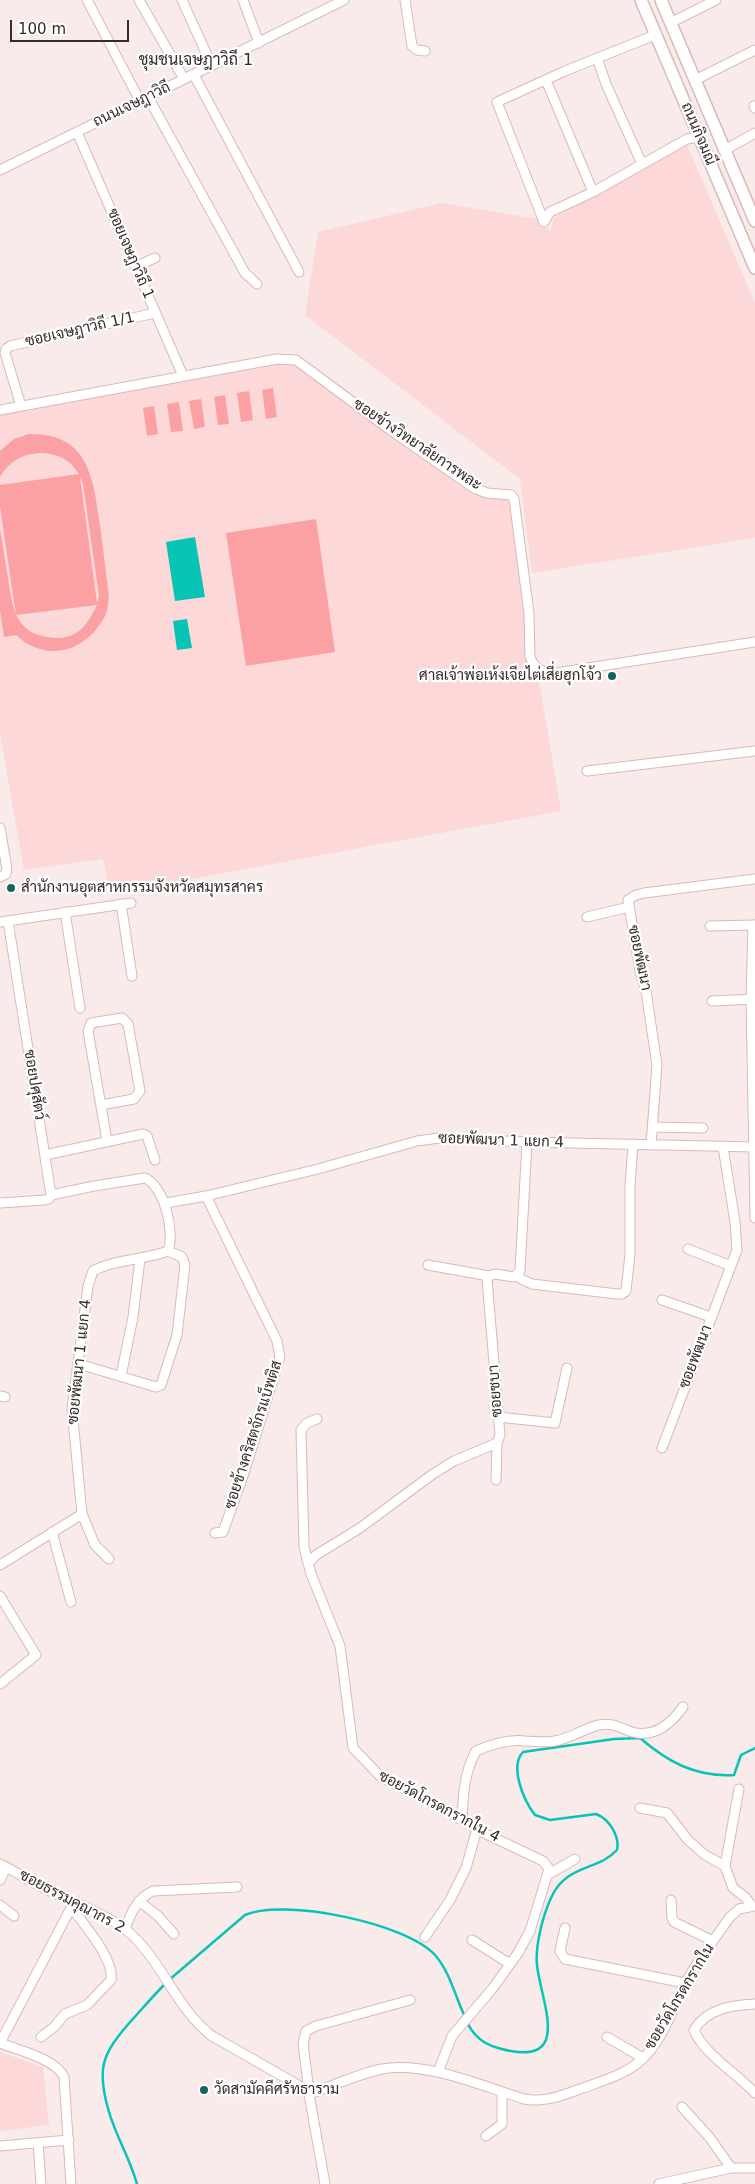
<!DOCTYPE html>
<html>
<head>
<meta charset="utf-8">
<style>
	body { margin:0 }
	#map { position:relative; width:755px; height:2184px; overflow:hidden; background:#faebeb; font-family:"DejaVu Sans",sans-serif }
	canvas { display:block }
	.scale { position:absolute; left:10px; top:20px; width:119px; height:22px; box-sizing:border-box; border:2px solid #372a2a; border-top:0; padding-left:6px; font-size:15px; line-height:18px; white-space:nowrap; color:#372a2a; -webkit-text-stroke:4px #fff; paint-order:stroke }
</style>
</head>
<body>
<div id="map">
<canvas width="755" height="2184"></canvas>
<div class="scale">100 m</div>
</div>
<script>
const c = document.querySelector('canvas').getContext('2d');
c.lineJoin = 'round';
function fill(path, color) {
  c.fillStyle = color;
  c.fill(path, 'evenodd');
}
function stroke(path, color, width, dash) {
  c.strokeStyle = color;
  c.lineWidth = width;
  c.lineCap = dash ? 'butt' : 'round';
  c.setLineDash(dash || []);
  c.stroke(path);
}
function write(font, color, halo, rows, align = 'center') {
  c.font = font + ' "DejaVu Sans",Sarabun,sans-serif';
  c.lineWidth = 4.5;
  c.setLineDash([]);
  c.textBaseline = 'middle';
  c.strokeStyle = halo;
  c.fillStyle = color;
  for (const [text, x, y, turn = 0] of rows) {
    c.save();
    c.translate(x, y);
    c.rotate((+turn || 0) * Math.PI / 180);
    c.textAlign = isNaN(turn) ? turn : align;
    if (halo) c.strokeText(text, 0, 0);
    c.fillText(text, 0, 0);
    c.restore();
  }
}
fill(new Path2D(`
	M 687,145 L 755,303 L 755,538 L 532,573 L 520,479 L 305,315 L 318,232 L 442,203 L 538,219 L 551,232 L 553,218 Z
	M 290,361 L 301,367 L 472,491 L 483,497 L 508,497 L 561,811 L 110,894 L 103,859 L 24,870 L 0,734 L 0,414 Z
	M 0,2052 L 43,2067 L 49,2125 L 0,2131 Z`), '#fcd8d8');
fill(new Path2D(`
	M 273,388 L 277,417 L 266,419 L 262,390 Z
	M 249,391 L 253,420 L 241,422 L 237,393 Z
	M 225,395 L 229,424 L 218,425 L 214,397 Z
	M 201,399 L 205,427 L 194,429 L 189,401 Z
	M 179,402 L 183,431 L 171,432 L 167,404 Z
	M 154,406 L 158,434 L 147,436 L 143,408 Z
	M 29,434 C 89,433 93,478 100,525 C 103,549 106,573 109,597 C 108,603 108,611 105,616 C 91,643 62,660 32,646 C 26,644 21,639 16,635 L 4,637 L 0,611 L 0,529 C 3,545 5,562 8,578 C 13,613 17,637 58,638 C 79,638 89,622 97,605 L 16,615 L 0,507 L 0,485 L 79,474 C 76,470 72,465 69,462 C 45,445 13,453 0,477 L 0,451 L 14,439 ZM 80,477 L 83,484 L 99,596 L 97,603 Z
	M 316,519 L 335,652 L 246,666 L 226,533 Z`), '#fba1a3');
fill(new Path2D(`
	M 195,537 L 205,597 L 175,601 L 166,542 Z
	M 187,619 L 192,648 L 177,650 L 173,621 Z`), '#07c4b5');
stroke(new Path2D(`
	M 169,1980 L 245,1915 C 284,1898 406,1923 435,1955 C 450,1972 455,1996 465,2017
	M 467,2022 C 473,2035 483,2044 498,2048 C 575,2070 541,2003 537,1965 C 535,1946 543,1915 551,1898 C 566,1864 598,1871 617,1850 C 620,1836 609,1819 596,1814 L 550,1820 L 535,1815 C 524,1801 509,1767 523,1752 L 614,1739 L 640,1738 C 668,1762 695,1777 734,1775 L 741,1755 L 755,1748
	M 137,2184 C 130,2159 116,2136 109,2112 C 96,2068 102,2054 131,2021 C 142,2009 153,1996 165,1984`), '#07c4b5', 2.5);
const minor = new Path2D(`
	M 87,0 L 140,101
	M 139,0 L 184,79
	M 182,0 L 212,66
	M 243,0 L 259,43
	M 405,0 L 412,46 L 417,50 L 425,51
	M 670,23 L 716,0
	M 597,58 L 606,84 L 642,164
	M 194,75 L 299,272
	M 546,80 L 593,192
	M 695,80 L 755,50
	M 148,97 L 245,273 L 257,284
	M 754,106 L 755,108
	M 77,132 L 183,376
	M 725,150 L 755,133
	M 0,170 L 344,0
	M 544,222 L 497,102 L 565,71 L 655,35
	M 544,222 L 550,212 L 593,192 L 687,139 L 699,137
	M 135,267 L 155,258
	M 21,406 L 5,353 L 6,349 L 10,346 L 155,313
	M 0,410 L 277,359 L 296,360 L 389,429 L 474,488 L 487,493 L 511,495 L 514,499 L 529,613 L 530,657 C 535,670 543,673 556,673 L 755,642
	M 587,771 L 755,751
	M 0,828 L 7,869 L 6,874 L 0,877
	M 121,904 L 132,976
	M 65,912 L 80,1008
	M 587,917 L 629,907
	M 0,922 L 131,903
	M 753,925 L 751,999 L 755,1218
	M 710,926 L 755,925
	M 712,1001 L 755,999
	M 101,1105 L 134,1099 L 140,1091 L 128,1024 L 122,1018 L 91,1023 L 88,1031 L 107,1141
	M 653,1127 L 703,1128
	M 651,1145 L 657,1065 L 646,991 L 640,971 L 628,900 L 636,895 L 644,893 L 755,879
	M 45,1155 L 143,1134 L 147,1136 L 155,1160
	M 206,1196 L 277,1341 L 280,1357 L 244,1473 L 223,1532 L 215,1533
	M 0,1203 L 45,1200 L 49,1199 L 51,1195 L 8,921
	M 166,1203 L 206,1196 L 318,1169 L 417,1141 L 439,1138 L 527,1142 L 755,1147
	M 688,1249 L 731,1266
	M 428,1265 L 489,1276
	M 518,1275 L 521,1279 L 532,1284 L 617,1294 L 622,1294 L 626,1291 L 630,1254 L 630,1186 L 633,1144
	M 662,1300 L 711,1317
	M 79,1364 L 156,1387 L 161,1385 L 177,1335 L 185,1265 L 182,1257 L 168,1251
	M 121,1376 L 133,1317 L 140,1259
	M 0,1396 L 5,1397
	M 498,1417 L 555,1423 L 567,1368
	M 317,1419 L 307,1423 L 301,1430 L 304,1547 L 311,1574 L 340,1646 L 353,1748 L 380,1776 L 462,1820 L 486,1834 L 543,1861 L 549,1869 L 530,1931 L 518,1953 L 493,1988 L 452,2036 L 438,2072
	M 662,1448 L 737,1250 L 735,1222 L 723,1147
	M 496,1480 L 497,1443
	M 82,1514 L 95,1545 L 109,1559
	M 52,1532 L 71,1602
	M 308,1564 L 316,1555 L 360,1528 L 433,1474 L 454,1461 L 497,1443 L 500,1435 L 487,1279 L 489,1276 L 495,1274 L 514,1277 L 520,1271 L 527,1142
	M 0,1565 L 82,1514 L 72,1409 L 88,1286 L 93,1271 C 116,1259 144,1260 168,1251 C 175,1232 165,1188 145,1178 L 94,1186 L 51,1195
	M 0,1596 L 36,1655 L 0,1684
	M 739,1789 L 725,1866 L 733,1888 L 745,1897 L 752,1906
	M 640,1808 L 667,1813 L 688,1840 L 705,1855 L 725,1866
	M 462,1820 C 463,1795 464,1773 476,1751 C 490,1745 509,1739 525,1741 C 535,1741 545,1743 555,1741 C 571,1738 585,1728 599,1725 C 613,1722 620,1728 632,1732 C 654,1738 671,1724 683,1707
	M 0,1864 C 15,1871 29,1881 44,1888 C 73,1903 115,1916 137,1940 C 165,1969 179,2011 212,2036 L 298,2085 L 309,2094 L 325,2184
	M 549,1874 L 575,1859
	M 0,1880 L 6,1867
	M 671,1900 L 672,1918 L 674,1922 L 713,1941
	M 139,1901 L 158,1916 L 174,1934
	M 0,1905 L 14,1916
	M 565,1928 L 560,1951 L 565,1959 L 685,1983
	M 125,1929 C 131,1913 137,1898 153,1891 L 237,1887
	M 425,1937 L 450,1900 L 466,1868 L 477,1829
	M 472,1940 L 510,1964
	M 755,2004 C 732,2005 706,2009 694,2030 C 703,2053 737,2074 755,2093
	M 41,2037 L 54,2027 L 65,2014 L 87,2005 L 111,1980 C 115,1960 83,1923 71,1907
	M 607,2037 L 643,2058
	M 0,2043 C 18,2050 56,2059 64,2077 L 71,2184
	M 0,2043 L 73,1904
	M 305,2091 L 308,2083 L 303,2044 L 306,2031 L 316,2026 L 410,2000
	M 309,2094 C 333,2086 357,2074 382,2069 C 426,2061 482,2086 524,2099 C 545,2103 563,2095 583,2088 C 601,2081 624,2075 639,2062 C 664,2041 673,2005 689,1977 C 701,1956 716,1937 730,1917 L 739,1909 L 755,1906
	M 682,2107 L 710,2138 L 731,2168
	M 486,2136 L 502,2124 L 502,2093
	M 38,2143 L 41,2184
	M 0,2146 L 69,2140
	M 659,2184 L 731,2168 L 755,2168`);
const major = new Path2D(`
	M 641,0 L 755,268
	M 661,0 L 755,221`);
stroke(minor, '#dbb8b8', 11);
stroke(major, '#dbb8b8', 14);
stroke(minor, '#fff', 9);
stroke(major, '#fff', 11);
for (const [x, y, r, color] of [
	[612,676,5,"#16635b"],
	[11,888,5,"#16635b"],
	[204,2090,5,"#16635b"]
]) {
  const dot = new Path2D();
  dot.arc(x, y, r, 0, 2 * Math.PI);
  c.fillStyle = color;
  c.fill(dot);
  stroke(dot, '#fff', 2);
}
write('15px', '#372a2a', '#fff', [
	["ถนนเจษฎาวิถี",132,105,-26],
	["ถนนกิจมณี",698,134,67],
	["ซอยเจษฎาวิถี 1",130,254,67],
	["ซอยเจษฎาวิถี 1/1",80,330,-13],
	["ซอยข้างวิทยาลัยการพละ",417,445,34],
	["ซอยพัฒนา",639,958,78],
	["ซอยปศุสัตว์",34,1085,81],
	["ซอยพัฒนา 1 แยก 4",501,1141,2],
	["ซอยพัฒนา",696,1357,-69],
	["ซอยพัฒนา 1 แยก 4",80,1362,-84],
	["ซอยชบา",496,1391,-94],
	["ซอยข้างคริสตจักรแบ็พติส",254,1435,-72],
	["ซอยวัดโกรดกรากใน 4",439,1807,28],
	["ซอยธรรมคุณากร 2",72,1902,28],
	["ซอยวัดโกรดกรากใน",680,1997,-59]
]);
write('15px', '#372a2a', '#fff', [
	["ศาลเจ้าพ่อเห้งเจียไต่เสี่ยฮุกโจ้ว",602,676,"right"],
	["สำนักงานอุตสาหกรรมจังหวัดสมุทรสาคร",21,888],
	["วัดสามัคคีศรัทธาราม",214,2090]
], 'left');
write('16px', '#372a2a', '#fff', [
	["ชุมชนเจษฎาวิถี 1",196,61]
]);
</script>
</body>
</html>
